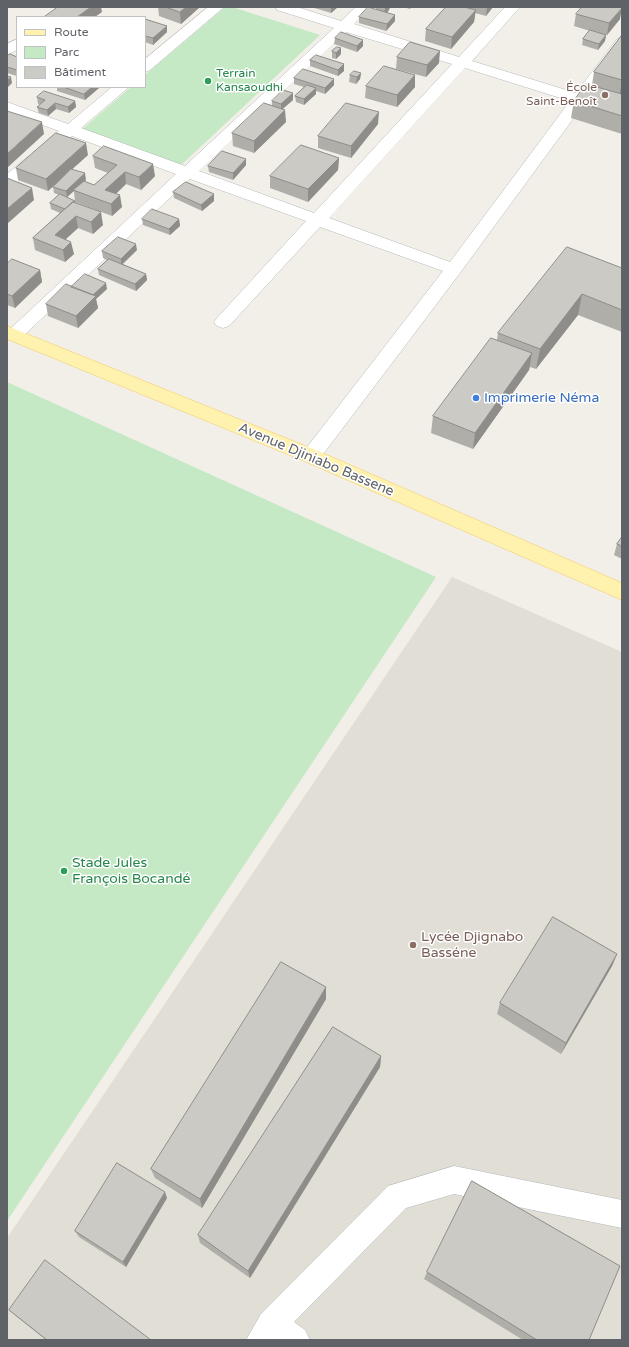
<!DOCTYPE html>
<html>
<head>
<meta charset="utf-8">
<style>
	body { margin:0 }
	#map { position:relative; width:629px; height:1347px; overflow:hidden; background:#f1efe8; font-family:"Varela Round",sans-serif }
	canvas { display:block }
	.frame { position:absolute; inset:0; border:8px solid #5f6368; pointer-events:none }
	.legend { position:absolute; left:16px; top:16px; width:130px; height:72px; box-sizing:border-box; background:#fff; border:1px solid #bfc1c3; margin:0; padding:5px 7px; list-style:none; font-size:12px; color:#5f6368 }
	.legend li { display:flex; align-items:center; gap:8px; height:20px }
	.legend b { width:20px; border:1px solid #bfc1c3 }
</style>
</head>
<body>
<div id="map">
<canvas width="629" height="1347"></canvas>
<div class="frame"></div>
<ul class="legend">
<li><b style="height:5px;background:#fff2af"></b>Route</li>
<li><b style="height:11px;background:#c5e8c5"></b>Parc</li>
<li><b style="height:11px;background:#cccac5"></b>Bâtiment</li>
</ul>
</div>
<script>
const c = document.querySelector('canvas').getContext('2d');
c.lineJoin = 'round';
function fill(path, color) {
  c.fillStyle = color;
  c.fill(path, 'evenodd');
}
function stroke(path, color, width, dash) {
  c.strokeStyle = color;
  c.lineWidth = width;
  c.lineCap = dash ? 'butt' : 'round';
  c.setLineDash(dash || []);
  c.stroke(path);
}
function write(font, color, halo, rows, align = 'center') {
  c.font = font + ' "Varela Round",sans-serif';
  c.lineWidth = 3;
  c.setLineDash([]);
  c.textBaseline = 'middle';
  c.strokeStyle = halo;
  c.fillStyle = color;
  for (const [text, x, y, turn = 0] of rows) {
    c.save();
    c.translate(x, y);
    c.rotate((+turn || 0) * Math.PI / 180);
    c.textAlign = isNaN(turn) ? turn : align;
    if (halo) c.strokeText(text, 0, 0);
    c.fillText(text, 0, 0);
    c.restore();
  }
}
fill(new Path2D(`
	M 452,577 L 622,652 L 622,1340 L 7,1340 L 7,1238 Z`), '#e1ded6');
fill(new Path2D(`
	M 225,7 L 232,7 L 320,35 L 179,167 L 80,131 L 131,87 L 145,87 L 145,75 Z
	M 7,382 L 436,577 L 7,1221 Z`), '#c5e8c5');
const minor = new Path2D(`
	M 208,7 L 224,7 L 150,70 L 145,72 L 145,59 Z
	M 275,7 L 297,7 L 341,21 L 356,7 L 371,7 L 354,24 L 459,57 L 505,7 L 520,7 L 472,61 L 576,93 L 617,39 L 622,38 L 622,52 L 460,273 L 318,461 L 311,463 L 304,461 L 301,456 L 304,451 L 443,271 L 320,227 L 229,326 L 223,328 L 217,326 L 214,322 L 217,318 L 306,221 L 190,179 L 20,339 L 14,341 L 7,338 L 8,331 L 176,174 L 72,136 L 13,186 L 7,187 L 7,174 L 59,131 L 7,112 L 7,102 L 68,124 L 112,87 L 129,87 L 81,128 L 185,166 L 334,28 L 277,10 ZM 346,32 L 452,64 L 314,213 L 199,171 ZM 465,68 L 570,101 L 450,262 L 329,218 Z
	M 17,39 L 17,50 L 7,55 L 7,44 Z
	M 454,1166 L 622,1200 L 622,1228 L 454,1194 L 406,1208 L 294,1322 L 305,1330 L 310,1340 L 246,1340 L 261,1314 L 388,1186 Z`);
const major = new Path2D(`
	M 7,326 L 318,451 L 622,583 L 622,600 L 304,461 L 7,339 Z`);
stroke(minor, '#b5b8bc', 1);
stroke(major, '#f2c960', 1);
fill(minor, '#fff');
fill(major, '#fff2af');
fill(new Path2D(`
	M 158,7 L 200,7 L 181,24 L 159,16 Z
	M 311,7 L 338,7 L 331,13 Z
	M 376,7 L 390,7 L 389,10 L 387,13 L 395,15 L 395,21 L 386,31 L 359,23 L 359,17 L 376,10 Z
	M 403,7 L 412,7 L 410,9 Z
	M 446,7 L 493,7 L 486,16 L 475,13 L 474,22 L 451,49 L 425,41 L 426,29 Z
	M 576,14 L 620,19 L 607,35 L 606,35 L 605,41 L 598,50 L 582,45 L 583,39 L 590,31 L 574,26 Z
	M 145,19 L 167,26 L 167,32 L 153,45 L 145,42 Z
	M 622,35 L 622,93 L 621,94 L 622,94 L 622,134 L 571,118 L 574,101 L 592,85 L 594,72 Z
	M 335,38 L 363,46 L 357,52 L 334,44 Z
	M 341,48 L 341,54 L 336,59 L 332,58 L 332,51 Z
	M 7,56 L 17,57 L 17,76 L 7,73 Z
	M 397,57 L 439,63 L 426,77 L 396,69 Z
	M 310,60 L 344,64 L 344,71 L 338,76 L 310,66 Z
	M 361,73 L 360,79 L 356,84 L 349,82 L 350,75 Z
	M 415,75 L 415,87 L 397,107 L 365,98 L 366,86 Z
	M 294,78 L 334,85 L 325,94 L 316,91 L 316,94 L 304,105 L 296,102 L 295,96 L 304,87 L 294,84 Z
	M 57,87 L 99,87 L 99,88 L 85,100 L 57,91 Z
	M 293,93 L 293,100 L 283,109 L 286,122 L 254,153 L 233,146 L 232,133 L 272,105 L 272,101 Z
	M 37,97 L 75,101 L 76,107 L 69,113 L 56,109 L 48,116 L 39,113 L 37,107 L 40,104 L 38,104 Z
	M 378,124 L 351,158 L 318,148 L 318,136 Z
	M 88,155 L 72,169 L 86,180 L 84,181 L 94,185 L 108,173 L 95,168 L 93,156 L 155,176 L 141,190 L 126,184 L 116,194 L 122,207 L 112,216 L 75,202 L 74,191 L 67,197 L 75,202 L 103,225 L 93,234 L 78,228 L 66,239 L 74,254 L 65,262 L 35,250 L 33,238 L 60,213 L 51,209 L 50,203 L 59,195 L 54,193 L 53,187 L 55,184 L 48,191 L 18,180 L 16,168 Z
	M 339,158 L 338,170 L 308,202 L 270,188 L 270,176 Z
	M 246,165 L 233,180 L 209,172 L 208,166 Z
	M 173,192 L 214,194 L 214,201 L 202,211 L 174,198 Z
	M 142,219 L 179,219 L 180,226 L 170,235 L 143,225 Z
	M 137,250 L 123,264 L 146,274 L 147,280 L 136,291 L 99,275 L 98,269 L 107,260 L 103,258 L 102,251 Z
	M 7,264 L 40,270 L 42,282 L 15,308 L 7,305 Z
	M 622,268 L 622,332 L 578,315 L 536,369 L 530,367 L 529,370 L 473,449 L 431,433 L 433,416 L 497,340 L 498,333 Z
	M 107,289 L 96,299 L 98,308 L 78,328 L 48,316 L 46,304 Z
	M 622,537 L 622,559 L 614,555 L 617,544 Z
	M 617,954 L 612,966 L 561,1054 L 497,1014 L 500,1003 Z
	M 326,987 L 326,999 L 202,1208 L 155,1178 L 151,1169 Z
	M 381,1056 L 380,1067 L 250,1278 L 200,1243 L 198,1235 Z
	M 167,1198 L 126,1267 L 79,1237 L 75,1231 Z
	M 427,1272 L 589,1340 L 523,1340 L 424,1279 Z
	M 9,1310 L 151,1340 L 46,1340 L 16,1316 Z`), '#afaea9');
fill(new Path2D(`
	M 91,7 L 101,7 L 102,12 L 95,17 L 77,17 Z
	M 186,7 L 200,7 L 181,24 L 180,12 Z
	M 331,7 L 338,7 L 331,13 Z
	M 386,7 L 390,7 L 389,10 L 384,15 L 385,8 Z
	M 487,7 L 493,7 L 486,16 Z
	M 622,8 L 620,19 L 607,35 L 609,23 Z
	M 476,10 L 474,22 L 451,49 L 452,37 Z
	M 395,15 L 395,21 L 386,31 L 387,24 Z
	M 167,26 L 167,32 L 153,45 L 153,38 Z
	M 606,35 L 605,41 L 598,50 L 599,44 Z
	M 363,40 L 363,46 L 357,52 L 357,46 Z
	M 341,48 L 341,54 L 336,59 L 336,53 Z
	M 440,51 L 439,63 L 426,77 L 427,65 Z
	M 344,64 L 344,71 L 338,76 L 338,70 Z
	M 361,73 L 360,79 L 356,84 L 357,77 Z
	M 415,75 L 415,87 L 397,107 L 397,95 Z
	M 11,77 L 12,83 L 7,88 L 7,80 Z
	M 334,79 L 334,85 L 325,94 L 325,88 Z
	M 622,82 L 622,93 L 619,97 Z
	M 92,87 L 99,87 L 99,88 L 85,100 L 84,94 Z
	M 316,88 L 316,94 L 304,105 L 304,99 Z
	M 293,93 L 293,100 L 281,110 L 281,104 Z
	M 75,101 L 76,107 L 69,113 L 68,107 Z
	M 55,103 L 56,109 L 48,116 L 47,110 Z
	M 285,110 L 286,122 L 254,153 L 254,141 Z
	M 379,112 L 378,124 L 351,158 L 351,146 Z
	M 42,122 L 44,134 L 7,168 L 7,154 Z
	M 86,143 L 88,155 L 48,191 L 46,179 Z
	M 339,158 L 338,170 L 308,202 L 308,189 Z
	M 246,159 L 246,165 L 233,180 L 233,173 Z
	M 153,164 L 155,176 L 141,190 L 139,177 Z
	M 125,172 L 126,184 L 107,202 L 105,190 Z
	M 85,173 L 86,180 L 74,190 L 73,190 L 74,191 L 67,197 L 66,191 Z
	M 32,188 L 34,200 L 7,224 L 7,209 Z
	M 214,194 L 214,201 L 202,211 L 201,205 Z
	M 120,195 L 122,207 L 112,216 L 111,204 Z
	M 101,212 L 103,225 L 93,234 L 91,222 Z
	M 76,216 L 78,228 L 57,247 L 55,235 Z
	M 179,219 L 180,226 L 170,235 L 169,229 Z
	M 71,242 L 74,254 L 65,262 L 63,250 Z
	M 136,244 L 137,250 L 121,265 L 121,259 Z
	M 40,270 L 42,282 L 15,308 L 12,296 Z
	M 146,274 L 147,280 L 136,291 L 135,284 Z
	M 106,283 L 107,289 L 96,299 L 98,308 L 78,328 L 76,316 L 91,296 Z
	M 582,294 L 578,315 L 536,369 L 540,349 Z
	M 532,353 L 529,370 L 473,449 L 475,433 Z
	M 617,954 L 612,966 L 561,1054 L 566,1043 Z
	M 326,987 L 326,999 L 202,1208 L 200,1199 Z
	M 381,1056 L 380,1067 L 250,1278 L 248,1271 Z
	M 165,1192 L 167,1198 L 126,1267 L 123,1262 Z`), '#8f8d8a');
const building = new Path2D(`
	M 58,7 L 91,7 L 77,17 L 44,17 Z
	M 166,7 L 186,7 L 180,12 Z
	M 368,7 L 395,15 L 387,24 L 359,17 Z
	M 446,7 L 464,7 L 476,10 L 452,37 L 426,29 Z
	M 582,7 L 622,7 L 622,8 L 609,23 L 576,14 Z
	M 145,19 L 167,26 L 153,38 L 145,36 Z
	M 590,30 L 606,35 L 599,44 L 583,39 Z
	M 341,32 L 363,40 L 357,46 L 335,38 Z
	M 622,35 L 622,80 L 594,72 Z
	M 410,42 L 440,51 L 427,65 L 397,57 Z
	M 337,47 L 341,48 L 336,53 L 332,51 Z
	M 10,54 L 17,57 L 17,70 L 7,67 L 7,56 Z
	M 316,55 L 344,64 L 338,70 L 310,60 Z
	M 384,66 L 415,75 L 397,95 L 366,86 Z
	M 303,69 L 334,79 L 325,88 L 294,78 Z
	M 354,71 L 361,73 L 357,77 L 350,75 Z
	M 7,76 L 11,77 L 7,80 Z
	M 586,84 L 622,94 L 622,116 L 574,101 Z
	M 307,85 L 316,88 L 304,99 L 295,96 Z
	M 64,87 L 92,87 L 84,94 Z
	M 283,90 L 293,93 L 281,104 L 272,101 Z
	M 44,91 L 75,101 L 68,107 L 55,103 L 47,110 L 37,107 L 45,100 L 37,97 Z
	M 264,103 L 285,110 L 254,141 L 232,133 Z
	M 346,103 L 379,112 L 351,146 L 318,136 Z
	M 7,111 L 42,122 L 7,154 Z
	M 56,133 L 86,143 L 46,179 L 16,168 Z
	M 301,145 L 339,158 L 308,189 L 270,176 Z
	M 104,146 L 153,164 L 139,177 L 125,172 L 105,190 L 120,195 L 111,204 L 73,190 L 84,181 L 94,185 L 117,165 L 93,156 Z
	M 222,151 L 246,159 L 233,173 L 208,166 Z
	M 71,169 L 85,173 L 66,191 L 53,187 Z
	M 7,178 L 32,188 L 7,209 Z
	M 186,182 L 214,194 L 201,205 L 173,192 Z
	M 60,194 L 75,201 L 74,202 L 73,202 L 65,209 L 50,203 Z
	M 73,202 L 101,212 L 91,222 L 76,216 L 55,235 L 71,242 L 63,250 L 33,238 Z
	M 152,209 L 179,219 L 169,229 L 142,219 Z
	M 118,237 L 136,244 L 121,259 L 102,251 Z
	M 567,247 L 622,268 L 622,310 L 582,294 L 540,349 L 498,333 Z
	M 12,259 L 40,270 L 12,296 L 7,294 L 7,264 Z
	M 109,259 L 146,274 L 135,284 L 98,269 Z
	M 85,274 L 106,283 L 93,295 L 71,287 Z
	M 66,284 L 96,296 L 76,316 L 46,304 Z
	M 491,338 L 532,353 L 475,433 L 433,416 Z
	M 622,537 L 622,546 L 617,544 Z
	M 553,917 L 617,954 L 566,1043 L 500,1003 Z
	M 281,962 L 326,987 L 200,1199 L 151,1169 Z
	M 333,1027 L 381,1056 L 248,1271 L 198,1235 Z
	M 117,1163 L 165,1192 L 123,1262 L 75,1231 Z
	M 472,1181 L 620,1266 L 589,1340 L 537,1340 L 427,1272 Z
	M 45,1260 L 151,1340 L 47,1340 L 9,1310 Z`);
fill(building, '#cccac5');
stroke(building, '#8f8d8a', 1);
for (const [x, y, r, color] of [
	[208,81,4,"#2e9e5b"],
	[605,95,4,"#8d6e63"],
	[476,398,4,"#3f7fe0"],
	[64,871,4,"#2e9e5b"],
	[413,945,4,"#8d6e63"]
]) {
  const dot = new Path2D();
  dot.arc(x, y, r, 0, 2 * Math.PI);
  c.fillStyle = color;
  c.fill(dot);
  stroke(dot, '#fff', 1.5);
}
write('12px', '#27864d', '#fff', [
	["Terrain",216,74],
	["Kansaoudhi",216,88]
], 'left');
write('12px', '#785e54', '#fff', [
	["École",597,88],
	["Saint-Benoît",597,102]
], 'right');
write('14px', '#366cbe', '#fff', [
	["Imprimerie Néma",484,398]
], 'left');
write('14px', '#5f6368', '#fff', [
	["Avenue Djiniabo Bassene",316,460,23]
]);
write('14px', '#27864d', '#fff', [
	["Stade Jules",72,863],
	["François Bocandé",72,879]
], 'left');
write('14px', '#785e54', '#fff', [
	["Lycée Djignabo",421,937],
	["Basséne",421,953]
], 'left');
</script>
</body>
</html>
